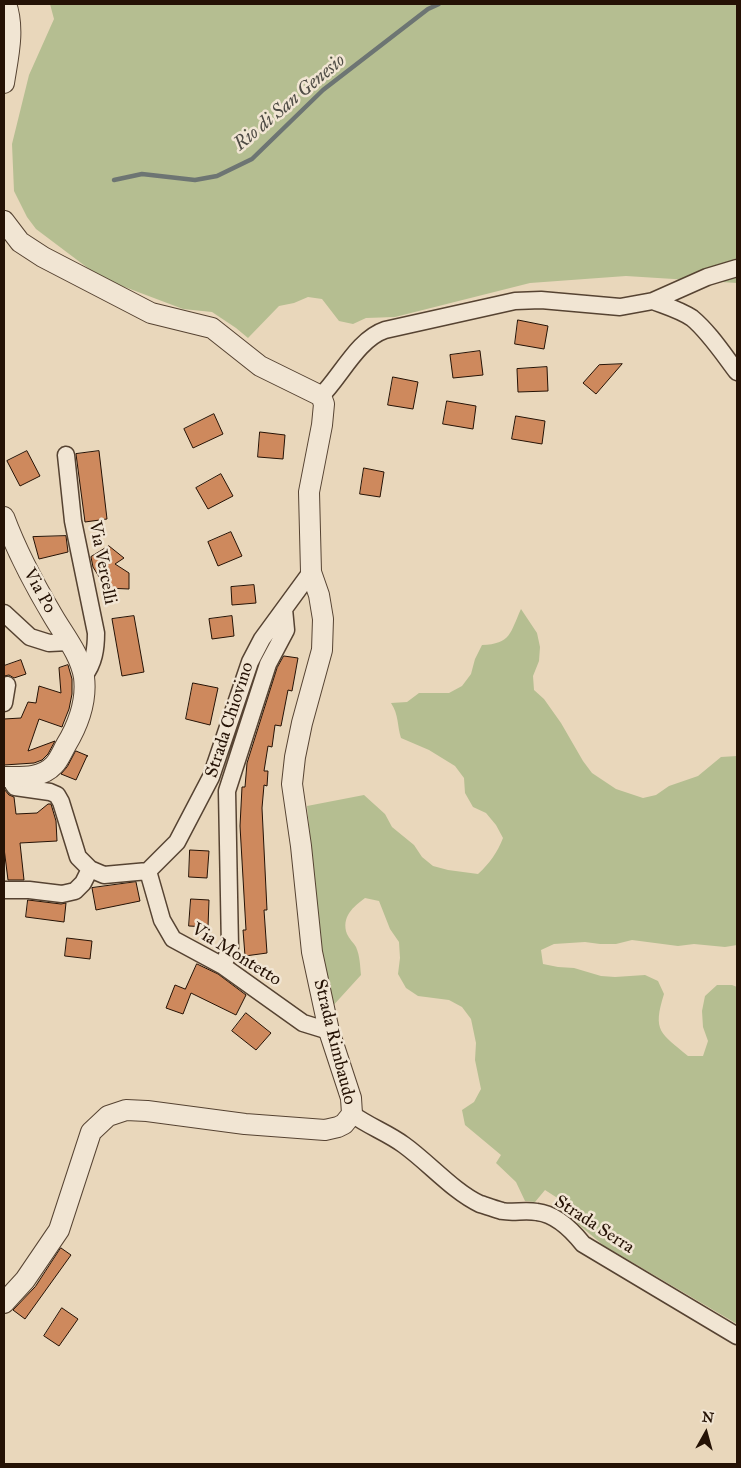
<!DOCTYPE html>
<html>
<head>
<meta charset="utf-8">
<style>
	body { margin:0 }
	#map { position:relative; width:741px; height:1468px; overflow:hidden; background:#e9d7bb; font-family:"IM FELL Great Primer",serif }
	canvas { display:block }
	.frame { position:absolute; inset:0; border:5px solid #251205; pointer-events:none }
	.north { position:absolute; left:681px; top:1408px; width:50px; height:50px; -webkit-text-stroke:4px #f1e5d3; paint-order:stroke; rotate:7deg; font-size:14px; font-weight:700; line-height:20px; text-align:center; color:#251205 }
	.north::after { content:''; display:block; margin:auto; width:18px; height:22px; background:#251205; clip-path:polygon(50% 0,100% 100%,50% 72%,0 100%) }
</style>
</head>
<body>
<div id="map">
<canvas width="741" height="1468"></canvas>
<div class="frame"></div>
<div class="north">N</div>
</div>
<script>
const c = document.querySelector('canvas').getContext('2d');
c.lineJoin = 'round';
function fill(path, color) {
  c.fillStyle = color;
  c.fill(path, 'evenodd');
}
function stroke(path, color, width, dash) {
  c.strokeStyle = color;
  c.lineWidth = width;
  c.lineCap = dash ? 'butt' : 'round';
  c.setLineDash(dash || []);
  c.stroke(path);
}
function write(font, color, halo, rows, align = 'center') {
  c.font = font + ' "IM FELL Great Primer",serif';
  c.lineWidth = 5;
  c.setLineDash([]);
  c.textBaseline = 'middle';
  c.strokeStyle = halo;
  c.fillStyle = color;
  for (const [text, x, y, turn = 0] of rows) {
    c.save();
    c.translate(x, y);
    c.rotate((+turn || 0) * Math.PI / 180);
    c.textAlign = isNaN(turn) ? turn : align;
    if (halo) c.strokeText(text, 0, 0);
    c.fillText(text, 0, 0);
    c.restore();
  }
}
fill(new Path2D(`
	M 50,4 L 737,4 L 737,283 L 626,276 L 530,283 L 395,317 L 366,318 L 353,324 L 339,321 L 322,299 L 308,297 L 294,303 L 279,306 L 248,338 L 236,328 L 212,312 L 183,309 L 101,278 L 36,229 L 27,217 L 14,191 L 12,144 L 29,75 L 54,19 Z
	M 521,609 L 537,633 L 540,647 L 539,661 L 533,676 L 534,690 L 544,699 L 561,723 L 583,761 L 592,773 L 616,789 L 643,798 L 656,795 L 669,786 L 698,776 L 721,757 L 737,756 L 737,945 L 725,947 L 694,944 L 678,946 L 632,940 L 616,944 L 600,944 L 585,942 L 554,944 L 541,950 L 543,964 L 558,967 L 574,968 L 601,976 L 615,977 L 645,975 L 658,981 L 664,994 C 652,1032 661,1033 688,1056 L 703,1056 L 708,1041 L 703,1027 L 702,1011 L 705,996 L 717,985 L 732,985 L 737,987 L 737,1324 L 603,1245 L 578,1224 L 559,1199 L 545,1190 L 535,1202 L 525,1201 L 516,1182 L 496,1163 L 501,1155 L 465,1125 L 462,1110 L 474,1102 L 481,1089 L 475,1060 L 476,1043 L 471,1019 L 462,1007 L 449,1000 L 418,996 L 406,988 L 398,974 L 400,958 L 399,942 L 390,929 L 379,901 L 365,898 C 353,907 341,917 347,934 C 349,939 354,943 356,947 C 360,956 360,965 361,975 L 330,1009 L 319,933 L 307,806 L 364,795 L 385,814 L 392,827 L 414,845 L 422,857 L 433,866 L 448,870 L 478,874 C 490,863 497,853 503,838 L 496,825 L 486,813 L 473,807 L 465,793 L 464,778 L 455,766 L 429,750 L 401,738 C 397,726 399,715 391,703 L 407,702 L 419,693 L 449,693 L 462,686 L 471,674 L 475,659 L 482,645 C 511,644 510,633 521,609 Z`), '#b5be91');
stroke(new Path2D(`
	M 114,180 L 142,174 L 195,180 L 217,176 L 252,159 L 323,90 L 428,9 L 439,4`), '#6d7573', 4.5);
const building = new Path2D(`
	M 518,320 L 548,326 L 544,349 L 515,344 Z
	M 480,351 L 483,375 L 453,378 L 450,355 Z
	M 622,364 L 596,394 L 583,383 L 599,365 Z
	M 547,367 L 548,391 L 518,392 L 517,369 Z
	M 393,377 L 418,382 L 413,409 L 388,405 Z
	M 447,401 L 476,406 L 473,429 L 443,424 Z
	M 214,414 L 223,434 L 193,448 L 184,429 Z
	M 516,416 L 545,421 L 542,444 L 512,439 Z
	M 260,432 L 285,435 L 283,459 L 258,457 Z
	M 27,451 L 40,476 L 20,486 L 7,461 Z
	M 99,451 L 107,519 L 85,522 L 76,454 Z
	M 364,468 L 384,472 L 380,497 L 360,494 Z
	M 221,474 L 233,496 L 208,509 L 196,488 Z
	M 231,532 L 242,556 L 218,566 L 208,542 Z
	M 66,536 L 68,552 L 39,559 L 33,537 Z
	M 109,546 L 124,558 L 115,564 L 129,573 L 129,589 L 106,588 L 93,567 L 91,557 Z
	M 254,585 L 256,603 L 232,605 L 231,587 Z
	M 134,616 L 144,672 L 122,676 L 112,619 Z
	M 232,616 L 234,636 L 212,639 L 209,619 Z
	M 284,656 L 298,658 L 292,691 L 288,690 L 281,726 L 275,725 L 272,747 L 268,746 L 264,771 L 268,771 L 267,786 L 264,785 L 262,808 L 267,910 L 264,910 L 267,953 L 245,956 L 243,930 L 246,930 L 240,826 L 242,787 L 245,787 L 247,763 L 277,668 Z
	M 21,660 L 26,674 L 14,678 L 9,675 L 4,676 L 4,666 Z
	M 68,665 L 72,679 L 72,694 L 69,709 L 63,724 L 62,727 L 39,719 L 28,751 L 55,741 L 48,754 L 42,760 L 34,763 L 4,765 L 4,719 L 21,718 L 28,702 L 36,703 L 39,686 L 61,693 L 59,668 Z
	M 193,683 L 218,688 L 210,725 L 186,719 Z
	M 76,751 L 88,756 L 87,756 L 76,780 L 61,774 L 67,767 Z
	M 4,789 L 9,795 L 14,797 L 16,814 L 37,813 L 48,804 L 51,804 L 56,821 L 57,841 L 20,843 L 24,880 L 8,880 L 4,848 Z
	M 190,850 L 209,851 L 207,878 L 189,877 Z
	M 136,882 L 140,901 L 96,910 L 92,888 Z
	M 191,899 L 209,900 L 208,927 L 189,926 Z
	M 28,900 L 61,904 L 66,903 L 64,922 L 26,917 Z
	M 67,938 L 92,941 L 90,959 L 65,956 Z
	M 197,964 L 218,974 L 246,995 L 236,1015 L 191,993 L 183,1014 L 166,1008 L 175,985 L 185,989 Z
	M 246,1013 L 271,1033 L 256,1050 L 232,1031 Z
	M 61,1248 L 71,1255 L 25,1319 L 13,1310 L 35,1287 Z
	M 62,1308 L 78,1319 L 59,1346 L 44,1336 Z`);
fill(building, '#ce895d');
stroke(building, '#251205', 1);
const minor = new Path2D(`
	M 653,301 C 666,306 680,310 692,318 C 709,332 724,355 737,372
	M 321,396 C 341,376 358,339 385,330 L 515,301 L 541,300 L 620,307 L 653,301 L 707,277 L 737,268
	M 66,455 L 73,521 L 96,633 C 96,649 94,663 84,676
	M 4,613 L 30,637 L 49,643 L 69,642
	M 4,703 L 7,685
	M 13,777 L 13,784 L 15,787 L 50,792 L 57,795 L 61,802 L 78,857 L 90,869 L 104,875 L 148,871
	M 148,871 L 177,842 L 211,777 L 250,662 L 262,639 L 311,572
	M 148,871 L 162,920 L 173,939 L 223,966 L 303,1023 L 329,1031
	M 4,890 L 29,890 L 62,894 L 75,891 L 83,883 L 90,869
	M 223,966 L 230,948 L 227,791 L 268,664 L 286,630 L 284,609
	M 352,1114 C 368,1126 388,1133 404,1145 C 429,1163 454,1192 480,1204 C 487,1206 495,1209 502,1211 C 513,1213 525,1210 537,1212 C 556,1214 571,1229 583,1244 L 737,1336`);
const tertiary = new Path2D(`
	M 4,83 C 8,57 15,29 6,4
	M 4,221 L 20,242 L 43,257 L 151,313 L 212,328 L 260,366 L 321,396 L 324,404 L 322,425 L 309,492 L 311,572 L 319,595 L 323,619 L 322,650 L 302,723 L 295,757 L 292,784 L 301,846 L 312,952 L 329,1031 L 351,1098 L 352,1114 L 344,1124 L 338,1127 L 325,1130 L 245,1124 L 147,1111 L 126,1110 L 108,1116 L 91,1132 L 59,1230 L 25,1280 L 4,1303
	M 4,517 C 17,552 34,584 53,616 C 64,635 80,654 84,677 C 87,701 78,725 66,745 C 62,752 59,760 54,765 C 41,779 21,777 4,777`);
stroke(minor, '#564332', 19);
stroke(tertiary, '#564332', 22);
stroke(minor, '#f1e5d3', 16);
stroke(tertiary, '#f1e5d3', 20);
write('18px', '#251205', '#f1e5d3', [
	["Via Vercelli",102,563,79],
	["Via Po",39,591,61],
	["Strada Chiovino",230,720,-72],
	["Via Montetto",236,955,32],
	["Strada Rimbaudo",334,1042,76],
	["Strada Serra",594,1225,33]
]);
write('italic 19px', '#4f4c45', '#f1e5d3', [
	["Rio di San Genesio",290,103,-40]
]);
</script>
</body>
</html>
